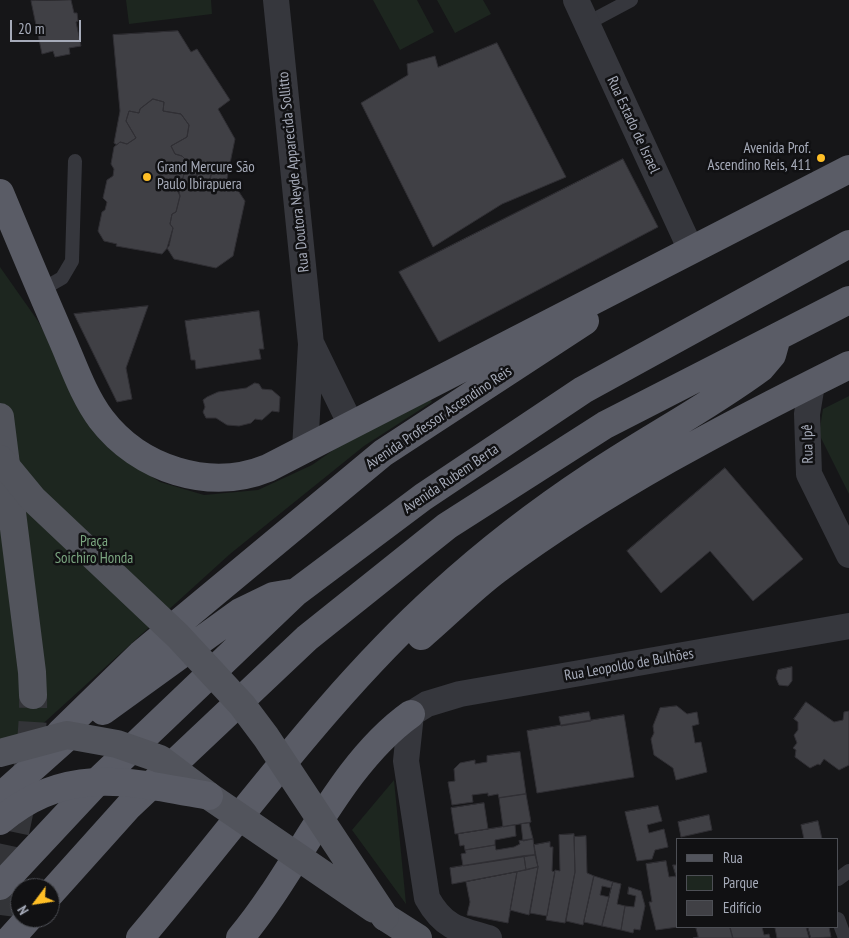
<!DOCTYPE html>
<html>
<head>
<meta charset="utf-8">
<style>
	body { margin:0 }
	#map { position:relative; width:849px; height:938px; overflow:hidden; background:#161618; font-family:"PT Sans Narrow",sans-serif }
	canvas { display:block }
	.legend { position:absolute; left:676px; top:838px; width:162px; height:90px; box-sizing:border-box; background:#111113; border:1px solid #4d4f55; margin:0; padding:6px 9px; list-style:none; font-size:15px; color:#a6abb9 }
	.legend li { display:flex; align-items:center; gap:10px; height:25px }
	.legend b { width:25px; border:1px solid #4d4f55 }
	.north { position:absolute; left:10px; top:878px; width:50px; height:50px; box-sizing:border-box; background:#111113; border:1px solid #4d4f55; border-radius:50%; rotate:239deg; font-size:14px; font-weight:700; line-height:20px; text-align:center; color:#a6abb9 }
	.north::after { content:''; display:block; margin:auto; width:18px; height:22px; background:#ffbf26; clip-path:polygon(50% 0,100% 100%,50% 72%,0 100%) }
	.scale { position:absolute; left:10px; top:20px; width:71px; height:22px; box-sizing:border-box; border:2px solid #a6abb9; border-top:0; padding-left:6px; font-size:15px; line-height:18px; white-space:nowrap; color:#a6abb9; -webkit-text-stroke:4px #111113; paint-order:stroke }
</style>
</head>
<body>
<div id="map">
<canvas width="849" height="938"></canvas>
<ul class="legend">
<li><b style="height:6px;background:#52545c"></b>Rua</li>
<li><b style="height:14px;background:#1d261f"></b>Parque</li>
<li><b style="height:14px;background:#404045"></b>Edifício</li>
</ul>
<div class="north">N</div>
<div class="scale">20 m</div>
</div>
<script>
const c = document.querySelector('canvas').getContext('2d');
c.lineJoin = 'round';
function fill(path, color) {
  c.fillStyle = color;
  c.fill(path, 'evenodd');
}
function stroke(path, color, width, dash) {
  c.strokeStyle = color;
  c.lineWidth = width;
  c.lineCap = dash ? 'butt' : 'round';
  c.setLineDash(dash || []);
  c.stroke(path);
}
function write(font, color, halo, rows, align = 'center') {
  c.font = font + ' "PT Sans Narrow",sans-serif';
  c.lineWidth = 5;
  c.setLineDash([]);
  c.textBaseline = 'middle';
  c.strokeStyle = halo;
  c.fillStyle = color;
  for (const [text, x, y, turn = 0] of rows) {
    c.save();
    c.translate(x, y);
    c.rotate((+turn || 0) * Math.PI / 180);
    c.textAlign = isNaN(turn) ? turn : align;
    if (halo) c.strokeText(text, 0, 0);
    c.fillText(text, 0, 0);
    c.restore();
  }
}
fill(new Path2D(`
	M 126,0 L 211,0 L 212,14 L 129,24 Z
	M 373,0 L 417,0 L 434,32 L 400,50 Z
	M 437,0 L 483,0 L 491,14 L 455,33 Z
	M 0,267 L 38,321 L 98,437 L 117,454 L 160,482 L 204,495 L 258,490 L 312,465 L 355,435 L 426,392 L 432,402 L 364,446 L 230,554 L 36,730 L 0,766 Z
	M 849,396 L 849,494 L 819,434 L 823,409 Z
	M 394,780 L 406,904 L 352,830 Z`), '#1d261f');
const building = new Path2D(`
	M 71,0 L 74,13 L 77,13 L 78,21 L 76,22 L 81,46 L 69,48 L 70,54 L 55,57 L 53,51 L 42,54 L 31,1 Z
	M 178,31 L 191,52 L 197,49 L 230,100 L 218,109 L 235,139 L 228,173 L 199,165 L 194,182 L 178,186 L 179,180 L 183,178 L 187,161 L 182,156 L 175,154 L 171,146 L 187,137 L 189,125 L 181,114 L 163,111 L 164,102 L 153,99 L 140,109 L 139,113 L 129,111 L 126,121 L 136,138 L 127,144 L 120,142 L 117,145 L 114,143 L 120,111 L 113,35 Z
	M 497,43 L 566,177 L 502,204 L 433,247 L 361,103 L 408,75 L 407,64 L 435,56 L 438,67 Z
	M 153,99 L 164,102 L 163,111 L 181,114 L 189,125 L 187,137 L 171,146 L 175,154 L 182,156 L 187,161 L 183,178 L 179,180 L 177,190 L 180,196 L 176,212 L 172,214 L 170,224 L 173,228 L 169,246 L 162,254 L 116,246 L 117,244 L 104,241 L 98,231 L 102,212 L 105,210 L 107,202 L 103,198 L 107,180 L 113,176 L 114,169 L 111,164 L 114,147 L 120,142 L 127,144 L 136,138 L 126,121 L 129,111 L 139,113 L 140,109 Z
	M 623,159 L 658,227 L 439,342 L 399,272 Z
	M 199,165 L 213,168 L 210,180 L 197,177 Z
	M 212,170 L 228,173 L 226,184 L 210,180 Z
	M 195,177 L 235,186 L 245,201 L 233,256 L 216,268 L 174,259 L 167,248 L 173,228 L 170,224 L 172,214 L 176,212 L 180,196 L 178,186 L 194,182 Z
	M 148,306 L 126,368 L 132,399 L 117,402 L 74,314 Z
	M 259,311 L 264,349 L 259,349 L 261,359 L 196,369 L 195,360 L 191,360 L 185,321 Z
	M 255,383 L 259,384 L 262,389 L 272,390 L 280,397 L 279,412 L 272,411 L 262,420 L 255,419 L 251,423 L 239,426 L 227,425 L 216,418 L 206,418 L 203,412 L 205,407 L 203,400 L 207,397 L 218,392 L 246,388 Z
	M 725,468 L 803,559 L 753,601 L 710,551 L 661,593 L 627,551 Z
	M 792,667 L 792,681 L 788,686 L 779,685 L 776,678 L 778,670 Z
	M 806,702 L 834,722 L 843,720 L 844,712 L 849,711 L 849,765 L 839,770 L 824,759 L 820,765 L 818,764 L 810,768 L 795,757 L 796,750 L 793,748 L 797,743 L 794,735 L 798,730 L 798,722 L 794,719 Z
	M 677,706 L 687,714 L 697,712 L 699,724 L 692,726 L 695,743 L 701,742 L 707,772 L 676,780 L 673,768 L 654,755 L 651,739 L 654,733 L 653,726 L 660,708 Z
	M 589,712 L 591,721 L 561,726 L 559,717 Z
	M 624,715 L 634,777 L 537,793 L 527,731 Z
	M 520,752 L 526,794 L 499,798 L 498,794 L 488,796 L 488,793 L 472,795 L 473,802 L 452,805 L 448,782 L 455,781 L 454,769 L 460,763 L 475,760 L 475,764 L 487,762 L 487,756 Z
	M 526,794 L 531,822 L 503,827 L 499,798 Z
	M 484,803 L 488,829 L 455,834 L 451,808 Z
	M 658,806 L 662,821 L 647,825 L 649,833 L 664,829 L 668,847 L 655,850 L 652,859 L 637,861 L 625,812 Z
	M 709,815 L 712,830 L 681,837 L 678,822 Z
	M 818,821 L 822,839 L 804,839 L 801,825 Z
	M 529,823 L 533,839 L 523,841 L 521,824 Z
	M 515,825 L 516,836 L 495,840 L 495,845 L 465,850 L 464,845 L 460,846 L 458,834 Z
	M 574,834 L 575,872 L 565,923 L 546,920 L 555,870 L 560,871 L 559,835 Z
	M 586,836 L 587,873 L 594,876 L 583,925 L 566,921 L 575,872 L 574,837 Z
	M 533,839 L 535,855 L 463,866 L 461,854 L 466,853 L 465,850 L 495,845 L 496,850 L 514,847 L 520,844 L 519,841 Z
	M 550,842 L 550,847 L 553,847 L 552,871 L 555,872 L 547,916 L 530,913 L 538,867 L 534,845 Z
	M 535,855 L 538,867 L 526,870 L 524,856 Z
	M 524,856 L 526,870 L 452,884 L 450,868 Z
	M 666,861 L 669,877 L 676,876 L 678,884 L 678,927 L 656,930 L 649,902 L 652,902 L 646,864 Z
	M 673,865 L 678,865 L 678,884 L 676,876 Z
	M 538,867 L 529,915 L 510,910 L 517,872 Z
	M 517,872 L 508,923 L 467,915 L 470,902 L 466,882 Z
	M 594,876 L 613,882 L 611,888 L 602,886 L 600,895 L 609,897 L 602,926 L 584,922 Z
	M 613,882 L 621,884 L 617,904 L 625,906 L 621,930 L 602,926 Z
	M 629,887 L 641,891 L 645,906 L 640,930 L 634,929 L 633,933 L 621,930 L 625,906 L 634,907 L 636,896 L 628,894 Z
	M 696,927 L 730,927 L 733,938 L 693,938 L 698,937 Z
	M 730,927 L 762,927 L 764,935 L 769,934 L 770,938 L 733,938 Z
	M 777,927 L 806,927 L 809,938 L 777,938 L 775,928 Z
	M 808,927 L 829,927 L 831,937 L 811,938 Z`);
fill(building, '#404045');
stroke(building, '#302f34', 1);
stroke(new Path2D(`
	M 0,915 C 9,842 35,770 33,695`), '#333438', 28, [28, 14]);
stroke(new Path2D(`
	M 586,24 L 631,0
	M 41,290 L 62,278 L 72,261 L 75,161
	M 838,879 L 849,871
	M 838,919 L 845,938`), '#36373d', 14);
stroke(new Path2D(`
	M 276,0 L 311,344 L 305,449
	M 576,0 L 691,250
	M 312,345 L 351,425
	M 812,384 L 807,414 L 809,474 L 849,555
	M 489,938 C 458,930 443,927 427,898 L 406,761 L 411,714 L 427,704 L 460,694 L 849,626`), '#36373d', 26);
stroke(new Path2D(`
	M 0,417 L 32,672 L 33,695
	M 385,917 L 418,938`), '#52545c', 28);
stroke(new Path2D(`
	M 0,193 C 20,241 40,289 61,337 C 73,364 83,395 101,419 C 139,469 209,492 268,468 L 849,169
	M 421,636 C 447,614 471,589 498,569 C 607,488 728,425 849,365
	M 103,711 L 240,612 L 273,596 L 291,593
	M 51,750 L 60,733 L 141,654 L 383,453 L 585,321
	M 0,797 L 64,740
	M 0,886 L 101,778 L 295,593 L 423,497 L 583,390 L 849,244
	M 50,894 L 129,806 L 307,638 L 447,526 L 605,425 L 849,300
	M 11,938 L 29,918
	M 140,938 C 238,823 327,696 440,594 C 487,551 539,511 592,476 C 647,439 707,408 761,368 L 772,355 L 777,337
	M 240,938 C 299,868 338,766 411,714`), '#5a5c66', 28);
stroke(new Path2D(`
	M 0,459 L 33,499 L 178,636 L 242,705 L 266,737 L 385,917
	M 0,753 L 67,735 L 117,744 L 160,759 L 209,796 L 374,909`), '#52545c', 28);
stroke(new Path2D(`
	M 0,821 C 66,764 132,782 209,796`), '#5a5c66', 28);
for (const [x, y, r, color] of [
	[821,158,5,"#ffbf26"],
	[147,177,5,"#ffbf26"]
]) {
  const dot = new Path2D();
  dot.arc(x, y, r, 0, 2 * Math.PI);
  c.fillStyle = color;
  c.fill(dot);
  stroke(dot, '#111113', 2);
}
write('15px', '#a6abb9', '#111113', [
	["Rua Estado de Israel",633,125,65],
	["Rua Doutora Neyde Apparecida Sollitto",294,172,-96],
	["Avenida Professor Ascendino Reis",439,418,-34],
	["Rua Ipê",808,444,-91],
	["Avenida Rubem Berta",451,479,-34],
	["Rua Leopoldo de Bulhões",629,665,-10]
]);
write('15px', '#a6abb9', '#111113', [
	["Avenida Prof.",811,149],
	["Ascendino Reis, 411",811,166],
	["Grand Mercure São",157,168,"left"],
	["Paulo Ibirapuera",157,185,"left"]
], 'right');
write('15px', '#7ba680', '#111113', [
	["Praça",94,542],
	["Soichiro Honda",94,559]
]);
</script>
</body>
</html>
